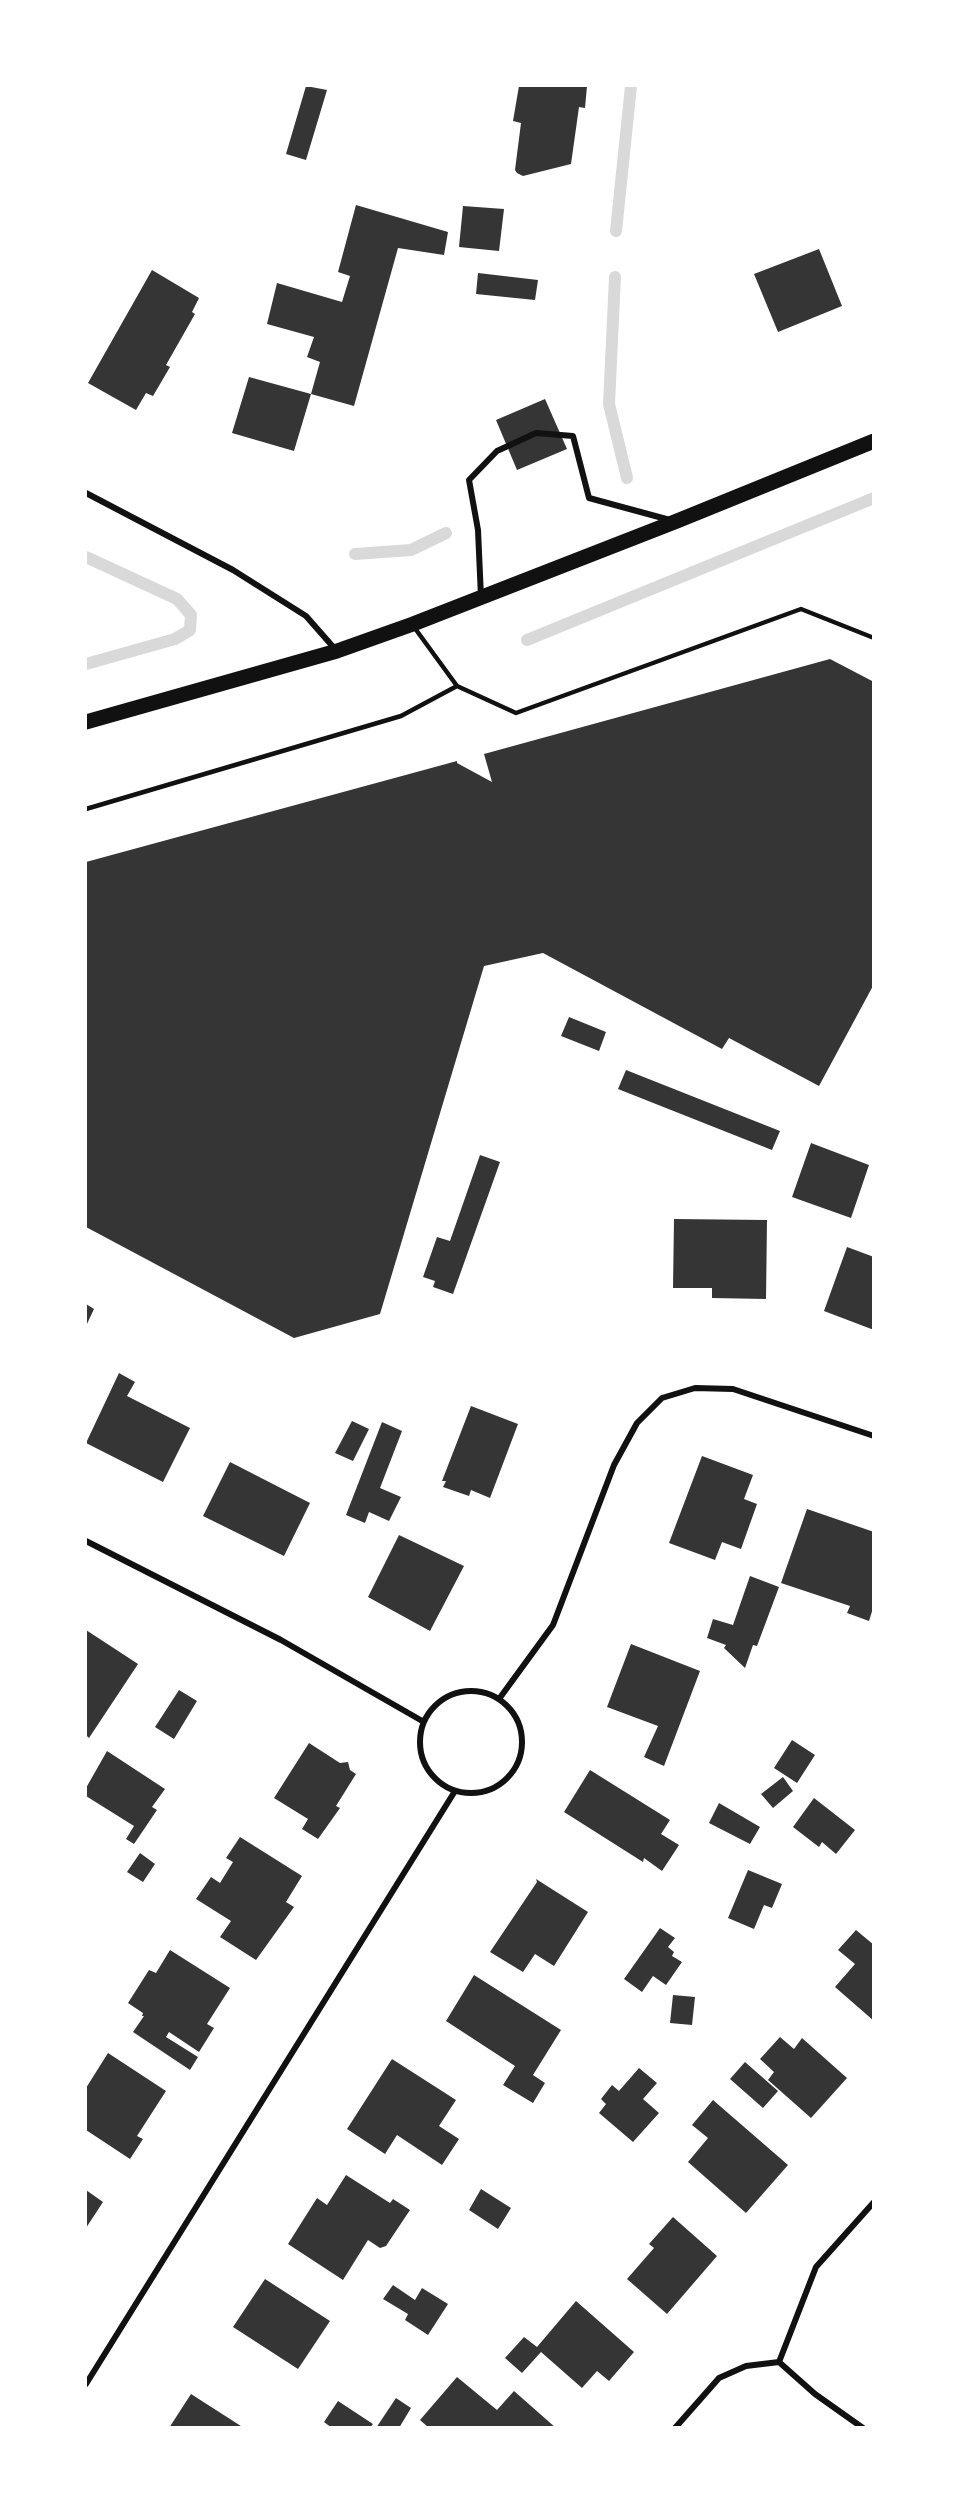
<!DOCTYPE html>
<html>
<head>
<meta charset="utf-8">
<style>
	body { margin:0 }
	#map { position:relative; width:959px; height:2513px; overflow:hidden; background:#fff; font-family:Rubik,sans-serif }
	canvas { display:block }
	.frame { position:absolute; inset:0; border:87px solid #fff; pointer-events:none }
</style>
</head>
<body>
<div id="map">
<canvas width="959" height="2513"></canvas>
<div class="frame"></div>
</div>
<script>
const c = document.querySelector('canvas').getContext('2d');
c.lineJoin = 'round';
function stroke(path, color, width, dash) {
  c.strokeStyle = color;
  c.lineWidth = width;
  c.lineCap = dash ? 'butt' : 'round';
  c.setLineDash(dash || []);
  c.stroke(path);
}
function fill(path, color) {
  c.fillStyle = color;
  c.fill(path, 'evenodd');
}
stroke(new Path2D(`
	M 616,231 L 631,86
	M 615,277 L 609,404 L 627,478
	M 355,554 L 411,550 L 446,533
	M 86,557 L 177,599 L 191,615 L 190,630 L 175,639 L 86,664
	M 527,640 L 874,498`), '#d9d9d9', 12);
fill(new Path2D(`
	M 306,86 L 327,90 L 306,160 L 286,154 Z
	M 519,86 L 587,86 L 585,108 L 579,107 L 571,164 L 523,176 L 517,173 L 515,170 L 521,123 L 513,121 Z
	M 356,205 L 448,232 L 444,255 L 398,248 L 354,406 L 311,394 L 320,362 L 307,357 L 314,337 L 267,324 L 277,283 L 342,302 L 350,276 L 338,272 Z
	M 463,206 L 504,209 L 499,251 L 459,247 Z
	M 819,249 L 842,306 L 778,332 L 754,274 Z
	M 152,270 L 199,298 L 192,312 L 195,314 L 166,365 L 170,367 L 153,396 L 146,393 L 136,410 L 88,383 Z
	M 478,273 L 538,280 L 535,300 L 476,294 Z
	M 249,377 L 311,394 L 294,451 L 232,433 Z
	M 545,399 L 567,449 L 517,470 L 496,420 Z
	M 830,659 L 874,682 L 874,984 L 819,1086 L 729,1038 L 722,1049 L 543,953 L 484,966 L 380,1314 L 294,1338 L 86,1227 L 86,862 L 457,761 L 457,763 L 492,782 L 484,754 Z
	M 569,1017 L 606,1032 L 599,1051 L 561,1036 Z
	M 626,1070 L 780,1131 L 772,1150 L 618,1089 Z
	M 811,1143 L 869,1165 L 851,1218 L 792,1197 Z
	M 480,1155 L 500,1162 L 453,1294 L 433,1287 L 435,1281 L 423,1277 L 437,1237 L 450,1241 Z
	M 674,1219 L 767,1220 L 766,1299 L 712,1298 L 712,1288 L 673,1288 Z
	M 847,1247 L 874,1257 L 874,1330 L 824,1311 Z
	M 86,1304 L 94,1309 L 86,1326 Z
	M 119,1373 L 135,1382 L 127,1396 L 190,1428 L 163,1482 L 86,1443 Z
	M 471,1406 L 518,1424 L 490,1498 L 471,1490 L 469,1496 L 443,1487 L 446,1481 L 442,1481 Z
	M 352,1421 L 369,1429 L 353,1461 L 335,1453 Z
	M 382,1422 L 402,1431 L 380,1488 L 401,1497 L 389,1521 L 369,1512 L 365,1523 L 346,1515 Z
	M 702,1456 L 753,1475 L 744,1499 L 757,1504 L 741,1549 L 722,1542 L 715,1560 L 669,1543 Z
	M 230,1462 L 310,1503 L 284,1556 L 203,1516 Z
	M 807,1509 L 874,1532 L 874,1605 L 869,1621 L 847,1613 L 850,1606 L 781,1583 Z
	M 399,1535 L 464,1566 L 430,1631 L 368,1597 Z
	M 750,1576 L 779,1587 L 757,1646 L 753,1645 L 745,1668 L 724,1648 L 726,1645 L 707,1638 L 713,1619 L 733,1625 Z
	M 86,1630 L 138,1664 L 89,1738 L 86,1735 Z
	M 631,1644 L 700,1671 L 664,1766 L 644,1757 L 658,1726 L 607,1707 Z
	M 179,1690 L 197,1701 L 174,1739 L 155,1727 Z
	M 792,1740 L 815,1755 L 797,1783 L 774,1768 Z
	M 309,1743 L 340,1763 L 348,1762 L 350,1770 L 356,1774 L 336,1806 L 340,1808 L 318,1839 L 302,1829 L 308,1819 L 274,1798 Z
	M 107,1751 L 165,1789 L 152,1807 L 157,1810 L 134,1844 L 126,1839 L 134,1826 L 86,1796 L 86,1788 Z
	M 590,1770 L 670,1820 L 661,1834 L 679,1845 L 662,1871 L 644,1858 L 643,1862 L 564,1812 Z
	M 783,1777 L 793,1791 L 773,1808 L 761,1794 Z
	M 814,1798 L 855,1830 L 836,1854 L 822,1842 L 819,1847 L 793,1827 Z
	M 719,1803 L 760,1827 L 750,1844 L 709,1823 Z
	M 240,1837 L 302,1876 L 286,1902 L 294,1907 L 256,1960 L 220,1937 L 231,1921 L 196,1899 L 211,1877 L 220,1883 L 233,1862 L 226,1858 Z
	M 140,1853 L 155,1864 L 143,1882 L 127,1872 Z
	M 748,1870 L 782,1884 L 772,1908 L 764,1905 L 754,1929 L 728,1918 Z
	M 536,1879 L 588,1912 L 554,1966 L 535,1954 L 523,1972 L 490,1952 L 537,1882 Z
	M 660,1928 L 675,1938 L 668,1947 L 674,1952 L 672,1956 L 682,1962 L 666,1985 L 653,1976 L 642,1992 L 624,1979 Z
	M 856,1930 L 874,1945 L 874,2021 L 835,1987 L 855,1964 L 838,1950 Z
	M 170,1950 L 230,1988 L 207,2024 L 214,2028 L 199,2052 L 169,2032 L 166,2037 L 198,2057 L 190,2070 L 133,2032 L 144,2016 L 142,2016 L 143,2013 L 128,2003 L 149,1970 L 156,1973 Z
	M 474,1975 L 561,2030 L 533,2075 L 545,2083 L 533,2103 L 503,2085 L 515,2066 L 446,2021 Z
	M 673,1995 L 695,1997 L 692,2025 L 670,2023 Z
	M 780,2037 L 794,2049 L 802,2038 L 847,2078 L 811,2118 L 768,2080 L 774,2072 L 760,2059 Z
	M 108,2053 L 166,2091 L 137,2136 L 143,2139 L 130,2159 L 86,2130 L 86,2088 Z
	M 392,2059 L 456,2100 L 439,2126 L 459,2139 L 442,2165 L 397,2135 L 385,2154 L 347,2129 Z
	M 745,2062 L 778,2091 L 763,2108 L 730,2079 Z
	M 639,2068 L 657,2083 L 643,2099 L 659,2113 L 633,2142 L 599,2113 L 606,2104 L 601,2099 L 612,2085 L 619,2091 Z
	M 713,2100 L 788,2165 L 746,2213 L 688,2162 L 708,2138 L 692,2125 Z
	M 346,2175 L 390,2203 L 393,2199 L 410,2210 L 386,2246 L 380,2248 L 368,2240 L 343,2280 L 288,2244 L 317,2198 L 327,2205 Z
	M 481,2189 L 511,2208 L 498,2229 L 469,2210 Z
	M 86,2190 L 103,2202 L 86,2228 Z
	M 673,2217 L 717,2256 L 667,2314 L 627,2279 L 654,2248 L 649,2244 Z
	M 265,2279 L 330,2321 L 298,2369 L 233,2327 Z
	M 393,2285 L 415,2300 L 422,2288 L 448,2304 L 428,2335 L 405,2320 L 408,2314 L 383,2299 Z
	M 576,2301 L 634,2352 L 609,2381 L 597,2371 L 582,2388 L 541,2352 L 522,2373 L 505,2358 L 524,2337 L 537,2347 Z
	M 457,2377 L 497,2410 L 514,2391 L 556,2428 L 429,2428 L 420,2420 Z
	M 191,2394 L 244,2428 L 169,2428 Z
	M 396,2398 L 411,2408 L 399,2428 L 376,2428 Z
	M 338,2401 L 373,2424 L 370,2428 L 332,2428 L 324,2422 Z`), '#353535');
stroke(new Path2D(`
	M 414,627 L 457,686 L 516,713 L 801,609 L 874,638
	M 86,809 L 401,716 L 457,686`), '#111', 4.5);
stroke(new Path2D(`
	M 86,493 L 233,570 L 306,616 L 335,649
	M 481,597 L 478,530 L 469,480 L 497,451 L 536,433 L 573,436 L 589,498 L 670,520
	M 86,1541 L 281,1640 L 424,1722
	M420 1742a51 51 0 1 1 102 0a51 51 0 1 1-102 0Z
	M 499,1699 L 553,1625 L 614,1465 L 637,1423 L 662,1398 L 695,1388 L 733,1389 L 874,1436
	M 779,2362 L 815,2394 L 863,2428
	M 86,2384 L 455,1791
	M 675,2428 L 719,2378 L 746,2366 L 779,2362 L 816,2267 L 874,2202`), '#111', 6);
stroke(new Path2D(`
	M 86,722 L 337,651 L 413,624 L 677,521 L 874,441`), '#111', 15);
</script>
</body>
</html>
